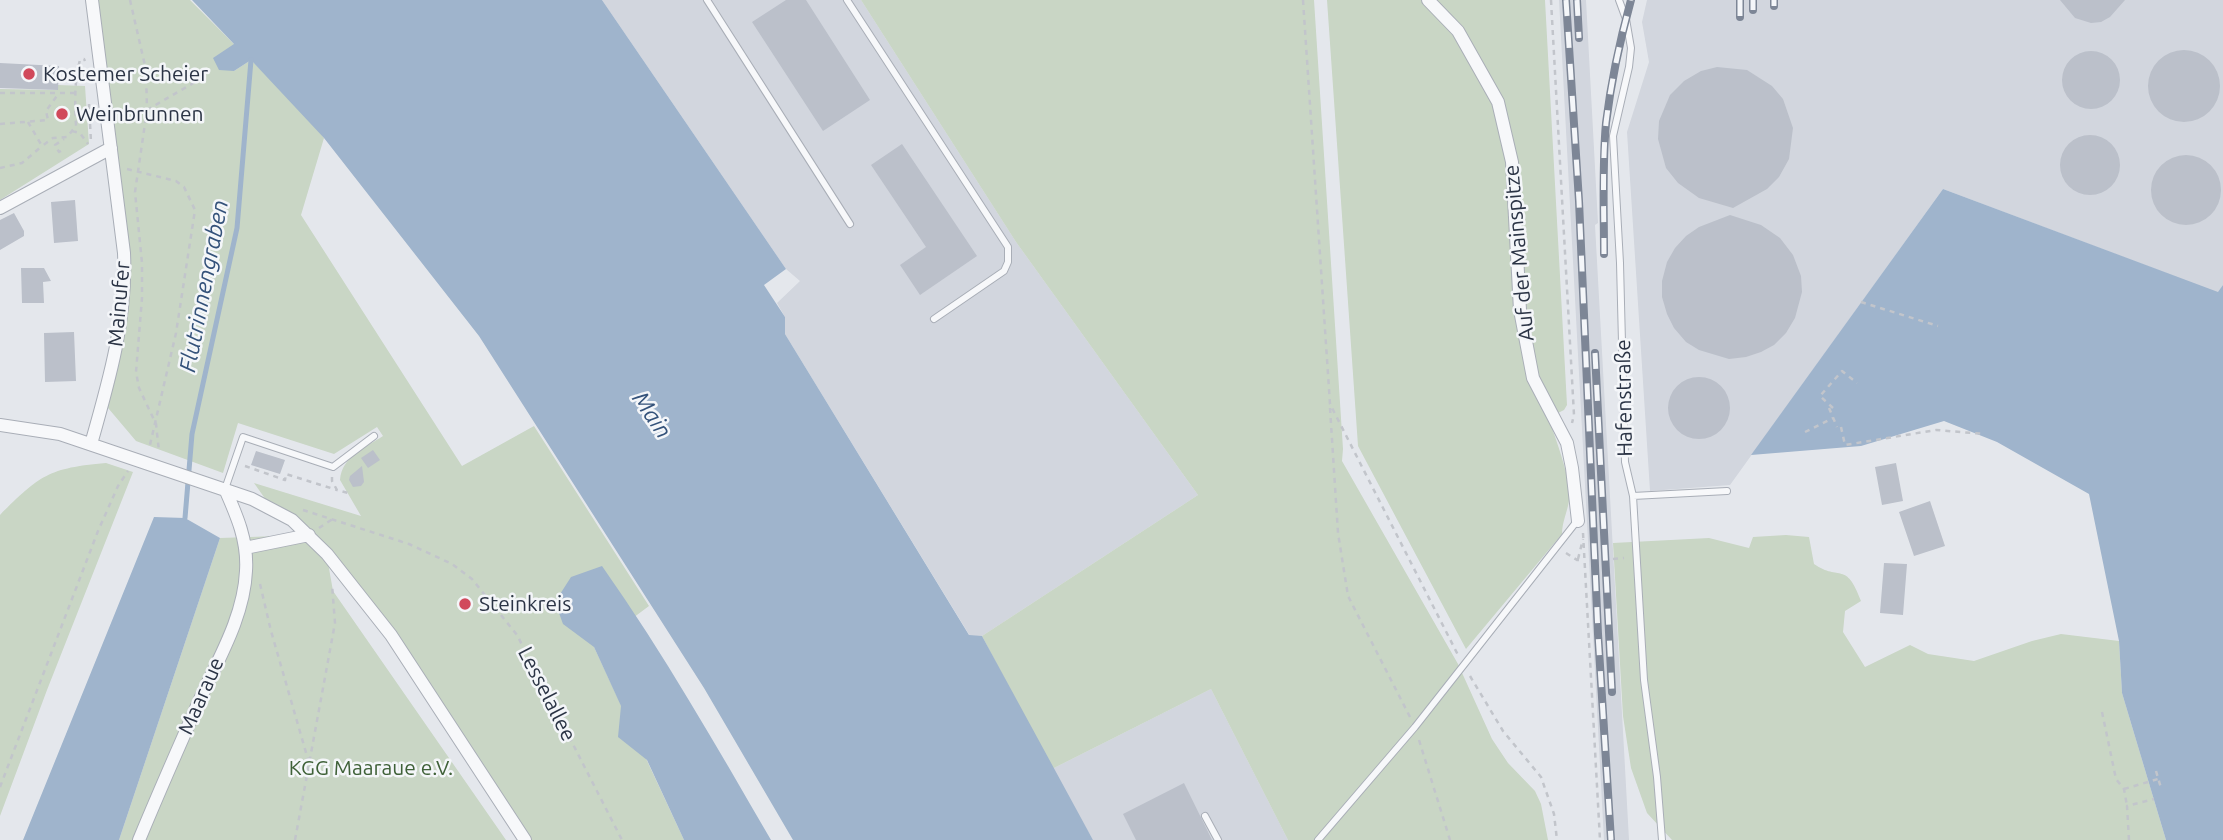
<!DOCTYPE html>
<html>
<head>
<meta charset="utf-8">
<style>
	body { margin:0 }
	canvas { display:block; background:#e4e7ec }
</style>
</head>
<body>
<canvas width="2223" height="840"></canvas>
<script>
const c = document.querySelector('canvas').getContext('2d');
c.lineJoin = 'round';
function fill(path, color) {
  c.fillStyle = color;
  c.fill(path, 'evenodd');
}
function stroke(path, color, width, dash) {
  c.strokeStyle = color;
  c.lineWidth = width;
  c.lineCap = dash ? 'butt' : 'round';
  c.setLineDash(dash || []);
  c.stroke(path);
}
function write(font, color, halo, rows, align = 'center') {
  c.font = font + ' Ubuntu,sans-serif';
  c.lineWidth = 5;
  c.setLineDash([]);
  c.textBaseline = 'middle';
  c.strokeStyle = halo;
  c.fillStyle = color;
  for (const [text, x, y, turn = 0] of rows) {
    c.save();
    c.translate(x, y);
    c.rotate((+turn || 0) * Math.PI / 180);
    c.textAlign = isNaN(turn) ? turn : align;
    if (halo) c.strokeText(text, 0, 0);
    c.fillText(text, 0, 0);
    c.restore();
  }
}
fill(new Path2D(`
	M 602,0 L 861,0 L 1016,242 L 1198,495 L 982,636 L 970,636 L 785,334 L 785,317 L 777,303 L 800,281 L 786,269 Z
	M 1559,0 L 1586,0 L 1598,223 L 1595,225 L 1629,840 L 1604,840 Z
	M 1647,0 L 2223,0 L 2223,285 L 2219,293 L 1943,189 L 1730,485 L 1650,491 L 1627,132 L 1649,62 L 1642,22 Z
	M 1211,689 L 1288,840 L 1093,840 L 1052,769 Z`), '#d2d6de');
fill(new Path2D(`
	M 92,0 L 190,0 L 234,44 L 234,71 L 251,60 L 312,121 L 324,138 L 301,215 L 462,466 L 534,426 L 649,606 L 594,647 L 684,840 L 525,840 L 461,741 L 327,557 L 333,591 L 506,840 L 119,840 L 220,538 L 308,535 L 271,507 L 254,483 L 361,516 L 340,480 C 342,456 365,448 383,436 L 377,427 L 334,454 L 238,423 L 223,473 L 136,441 L 103,402 L 124,303 Z
	M 861,0 L 1314,0 L 1343,449 L 1342,461 L 1458,664 L 1492,739 L 1508,763 L 1535,791 L 1541,804 L 1548,840 L 1288,840 L 1211,689 L 1052,769 L 982,636 L 1198,495 L 1016,242 Z
	M 1327,0 L 1545,0 L 1567,405 L 1564,410 L 1556,414 L 1551,425 C 1557,443 1572,482 1569,501 C 1567,513 1562,522 1562,534 L 1466,649 L 1358,446 Z
	M 58,85 L 85,86 L 89,144 L 0,200 L 0,89 L 57,90 Z
	M 106,463 L 133,472 L 47,690 L 0,816 L 0,515 C 40,475 49,468 106,463 Z
	M 1786,535 L 1809,537 L 1814,564 C 1840,582 1846,560 1861,601 L 1845,611 L 1843,632 L 1865,667 L 1910,645 L 1928,654 L 1974,661 L 2032,641 L 2061,634 L 2119,641 L 2122,693 L 2166,840 L 1672,840 L 1647,813 L 1631,768 L 1623,716 L 1613,543 L 1709,538 L 1749,548 L 1753,537 Z`), '#c9d6c5');
fill(new Path2D(`
	M 192,0 L 602,0 L 786,269 L 764,285 L 785,317 L 785,334 L 969,635 L 982,636 L 1093,840 L 793,840 L 704,688 L 479,336 L 324,138 L 251,60 L 234,71 L 219,70 L 213,58 L 234,44 Z
	M 1943,189 L 2218,292 L 2223,285 L 2223,840 L 2166,840 L 2122,693 L 2119,641 L 2089,494 L 1997,442 L 1944,421 L 1861,446 L 1751,455 Z
	M 154,517 L 185,518 L 220,538 L 119,840 L 23,840 Z
	M 602,566 C 664,654 717,747 771,840 L 684,840 L 647,760 L 618,737 L 621,706 L 594,647 L 563,624 L 555,602 L 571,577 Z`), '#9fb4cc');
stroke(new Path2D(`
	M 185,518 L 192,434 L 237,228 L 251,60`), '#9fb4cc', 5);
fill(new Path2D(`
	M 786,0 L 806,0 L 870,100 L 823,131 L 752,22 Z
	M 2060,0 L 2125,0 L 2110,17 L 2101,22 L 2091,23 L 2075,18 Z
	M2148 86a36 36 0 1 1 72 0a36 36 0 1 1-72 0Z
	M2062 80a29 29 0 1 1 58 0a29 29 0 1 1-58 0Z
	M 0,63 L 59,66 L 58,90 L 0,88 Z
	M 1717,67 L 1747,70 L 1772,86 L 1783,99 L 1793,128 L 1789,159 L 1779,177 L 1767,189 L 1733,208 L 1699,198 L 1678,183 L 1666,168 L 1658,139 L 1659,121 L 1670,95 L 1684,81 L 1701,71 Z
	M2060 165a30 30 0 1 1 60 0a30 30 0 1 1-60 0Z
	M 902,144 L 977,256 L 920,295 L 900,265 L 926,247 L 871,165 Z
	M2151 190a35 35 0 1 1 70 0a35 35 0 1 1-70 0Z
	M 75,200 L 78,241 L 54,243 L 51,202 Z
	M 14,213 L 24,231 L 24,236 L 0,250 L 0,220 Z
	M 1730,215 L 1761,225 L 1780,238 L 1793,255 L 1801,276 L 1802,292 L 1795,318 L 1786,333 L 1774,345 L 1761,352 L 1746,357 L 1729,359 L 1699,350 L 1686,342 L 1674,328 L 1667,314 L 1662,297 L 1662,281 L 1667,262 L 1675,248 L 1686,236 L 1699,227 Z
	M 21,268 L 44,268 L 51,281 L 43,282 L 44,303 L 22,303 Z
	M 74,332 L 76,381 L 45,382 L 44,333 Z
	M1668 408a31 31 0 1 1 62 0a31 31 0 1 1-62 0Z
	M 373,450 L 380,460 L 368,468 L 361,458 Z
	M 256,451 L 285,460 L 280,474 L 251,465 Z
	M 1896,463 L 1903,501 L 1882,505 L 1875,467 Z
	M 362,466 L 364,482 L 361,486 L 353,487 L 349,480 L 350,476 Z
	M 1930,501 L 1945,546 L 1914,556 L 1899,512 Z
	M 1884,563 L 1907,564 L 1903,615 L 1880,613 Z
	M 1184,783 L 1212,840 L 1136,840 L 1123,814 Z`), '#bbc0ca');
const service = new Path2D(`
	M 707,0 L 850,224
	M 847,0 L 1008,247 L 1008,262 L 1004,271 L 934,319
	M 1619,0 L 1626,19 L 1631,48 L 1629,67 L 1613,136 L 1620,263 L 1625,462 L 1633,496 L 1644,680 L 1657,777 L 1662,840
	M 225,489 L 243,437 L 333,467 L 374,436
	M 1633,496 L 1727,491
	M 1205,816 L 1218,840
	M 1318,840 L 1415,727 L 1577,521`);
const minor = new Path2D(`
	M 1428,0 L 1458,31 L 1498,102 L 1512,162 L 1520,310 L 1533,378 L 1567,443 L 1572,468 L 1578,521
	M 0,208 L 111,148
	M 0,425 L 60,434 L 252,499 L 292,520 L 327,554 L 391,635 L 525,840
	M 91,444 C 109,381 127,319 124,253 L 92,0
	M 245,548 L 309,535
	M 139,840 C 159,792 180,744 201,697 C 219,658 244,616 246,571 C 248,541 237,516 225,489`);
stroke(service, '#a9aeb7', 8);
stroke(minor, '#a9aeb7', 14);
stroke(new Path2D(`
	M 130,0 L 146,70 L 147,110 L 135,192 L 142,263 L 142,298 L 136,372 L 139,388 L 156,424 L 159,451
	M 1303,0 L 1330,404 L 1458,655
	M 1551,0 L 1574,415 L 1572,423
	M 0,93 L 76,93
	M 89,104 L 91,142
	M 147,110 L 207,75
	M 28,122 L 42,146 L 53,138 L 67,137 L 76,126 C 75,104 74,81 80,60 L 84,59 L 85,61
	M 0,124 L 48,120 L 46,111 L 59,93
	M 72,131 L 80,133 L 88,144
	M 61,151 L 59,152 L 55,145 L 64,139
	M 0,168 L 22,163 L 42,146
	M 127,169 L 176,181 L 184,187 L 195,210 L 176,333 L 149,449
	M 1861,302 L 1938,326
	M 1330,408 L 1338,533 L 1348,596 L 1410,717
	M 1829,408 L 1837,427
	M 1833,408 L 1820,396 L 1842,371 L 1857,383
	M 1841,427 L 1845,445 L 1936,430 L 1985,434
	M 1805,432 L 1833,418
	M 245,466 L 285,480 L 286,474 L 337,490
	M 332,477 L 332,481 L 337,490 L 348,493
	M 303,510 L 409,544 L 452,564 L 472,579 L 517,635 L 622,840
	M 319,528 L 334,518
	M 1583,533 L 1600,840
	M 1566,553 L 1577,560 L 1583,560
	M 1578,559 L 1583,539
	M 1613,559 L 1624,558
	M 260,584 L 271,631 L 309,763
	M 1470,676 L 1503,731 L 1541,777 L 1554,814 L 1557,840
	M 2102,712 L 2116,779 L 2124,789 L 2127,806
	M 1419,740 L 1450,840
	M 2156,771 L 2161,788
	M 0,787 L 98,531 L 118,486 L 128,471
	M 2124,789 L 2158,779
	M 295,840 L 335,623 L 332,585
	M 2129,840 L 2127,806 L 2154,799`), '#c2c5cb', 2.5, [5, 5]);
stroke(service, '#f7f8fa', 6);
stroke(minor, '#f7f8fa', 12);
const rail = new Path2D(`
	M 1566,0 L 1579,201 L 1598,634 L 1611,840
	M 1577,0 L 1579,38
	M 1740,0 L 1740,17
	M 1753,0 L 1753,10
	M 1774,0 L 1774,6
	M 1604,254 C 1604,211 1602,167 1606,123 C 1611,82 1620,40 1631,0
	M 1595,353 L 1612,692`);
stroke(rail, '#7d8696', 8);
stroke(rail, '#f4f6f9', 5, [16]);
for (const [x, y, r, color] of [
	[29,74,7,"#d1495b"],
	[62,114,7,"#d1495b"],
	[465,604,7,"#d1495b"]
]) {
  const dot = new Path2D();
  dot.arc(x, y, r, 0, 2 * Math.PI);
  c.fillStyle = color;
  c.fill(dot);
  stroke(dot, '#f4f6f9', 2.5);
}
write('21px', '#2b3445', '#f4f6f9', [
	["Kostemer Scheier",43,74],
	["Weinbrunnen",76,114],
	["Steinkreis",479,604]
], 'left');
write('21px', '#2b3445', '#f4f6f9', [
	["Auf der Mainspitze",1519,253,-95],
	["Mainufer",119,304,-85],
	["Hafenstraße",1624,398,-91],
	["Lesselallee",547,694,63],
	["Maaraue",201,696,-66]
]);
write('21px', '#3f6138', '#f4f6f9', [
	["KGG Maaraue e.V.",371,768]
]);
write('italic 23px', '#34527a', '#f4f6f9', [
	["Flutrinnengraben",204,286,-79],
	["Main",652,415,56]
]);
</script>
</body>
</html>
